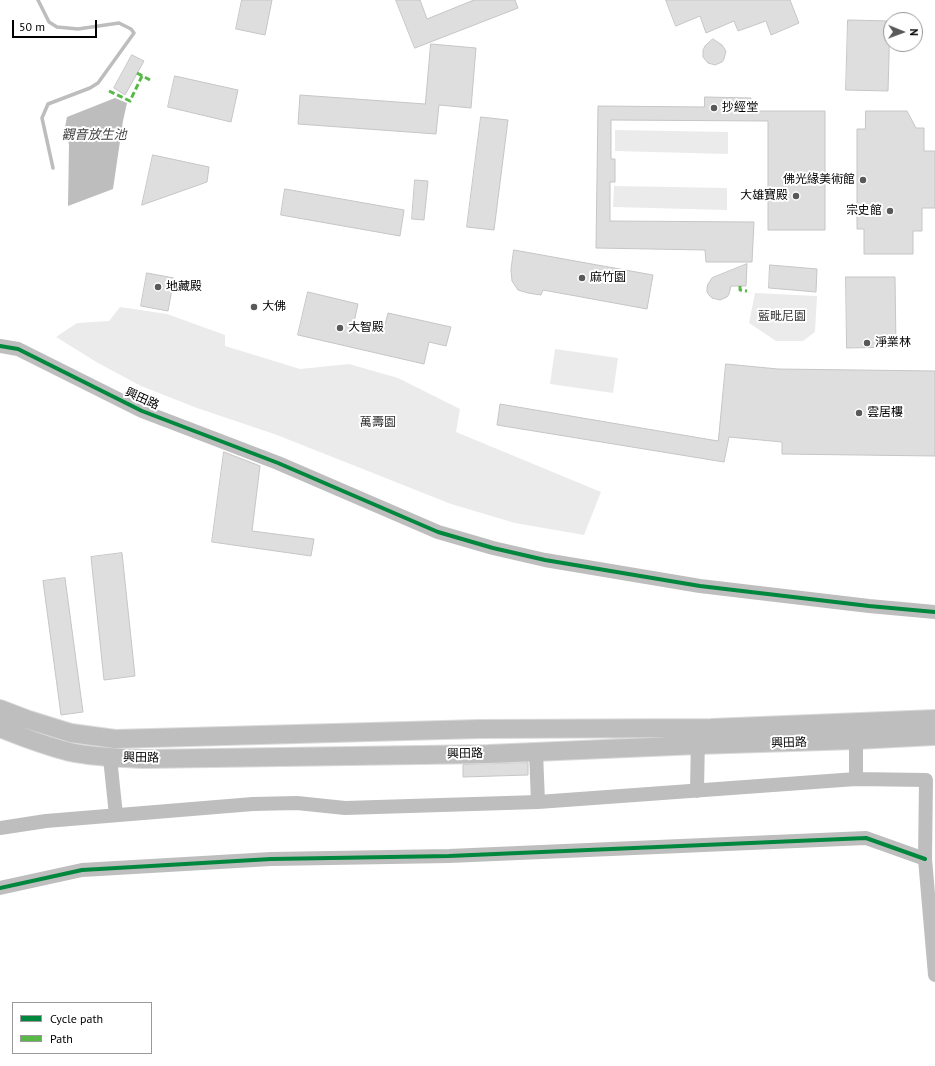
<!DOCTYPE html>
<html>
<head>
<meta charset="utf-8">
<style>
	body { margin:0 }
	#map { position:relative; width:935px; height:1066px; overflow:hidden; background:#fff; font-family:"PT Sans",sans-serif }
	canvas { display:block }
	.legend { position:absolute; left:12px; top:1002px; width:140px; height:52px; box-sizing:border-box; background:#fff; border:1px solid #999; margin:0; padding:5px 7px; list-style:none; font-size:12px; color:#000 }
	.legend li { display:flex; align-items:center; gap:8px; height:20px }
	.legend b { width:20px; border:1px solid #999 }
	.north { position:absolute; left:883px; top:12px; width:40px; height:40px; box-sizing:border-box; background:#fff; border:1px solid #999; border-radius:50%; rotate:91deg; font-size:11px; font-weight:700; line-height:16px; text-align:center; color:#000 }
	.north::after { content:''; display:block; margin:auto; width:14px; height:18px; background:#595959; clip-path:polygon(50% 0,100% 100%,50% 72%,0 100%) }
	.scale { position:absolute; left:12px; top:20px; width:85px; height:18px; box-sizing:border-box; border:2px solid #000; border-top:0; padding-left:5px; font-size:12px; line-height:14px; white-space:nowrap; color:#000; -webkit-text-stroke:3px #fff; paint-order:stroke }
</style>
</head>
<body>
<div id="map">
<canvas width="935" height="1066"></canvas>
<ul class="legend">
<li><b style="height:5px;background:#00873e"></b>Cycle path</li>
<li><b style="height:5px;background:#58b947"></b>Path</li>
</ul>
<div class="north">N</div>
<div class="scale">50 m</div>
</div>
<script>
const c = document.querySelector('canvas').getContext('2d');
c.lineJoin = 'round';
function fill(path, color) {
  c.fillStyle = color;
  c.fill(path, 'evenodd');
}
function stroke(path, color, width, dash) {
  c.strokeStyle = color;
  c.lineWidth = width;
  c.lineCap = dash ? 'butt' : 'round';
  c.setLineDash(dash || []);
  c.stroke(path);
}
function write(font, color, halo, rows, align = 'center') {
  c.font = font + ' "PT Sans","Noto Sans TC",sans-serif';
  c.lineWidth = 4;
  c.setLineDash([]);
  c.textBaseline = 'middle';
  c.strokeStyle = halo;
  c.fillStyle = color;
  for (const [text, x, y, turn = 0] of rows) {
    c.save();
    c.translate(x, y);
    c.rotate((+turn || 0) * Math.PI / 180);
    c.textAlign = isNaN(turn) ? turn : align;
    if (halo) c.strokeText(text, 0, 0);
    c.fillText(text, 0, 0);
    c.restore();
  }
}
fill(new Path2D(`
	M 615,130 L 728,132 L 728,154 L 615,151 Z
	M 614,186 L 727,188 L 727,210 L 613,207 Z
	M 755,293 L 817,296 L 815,332 L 803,341 L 776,341 L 749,323 Z
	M 120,307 L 167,314 L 225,335 L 225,346 L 300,369 L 349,364 L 398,378 L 460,409 L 456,432 L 601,492 L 584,535 L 515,523 L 451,504 L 277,435 L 197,408 L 141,386 L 98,363 L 56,337 L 77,323 L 109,321 Z
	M 555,349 L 618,358 L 613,393 L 550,384 Z`), '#ebebeb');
fill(new Path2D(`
	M 115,98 L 127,103 L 123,121 L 113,189 L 68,206 L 69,144 L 64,132 L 67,117 Z`), '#bdbdbd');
stroke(new Path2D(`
	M 38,0 L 49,22 L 57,27 L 78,29 L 119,23 L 131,29 L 134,33 L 98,83 L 90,88 L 48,104 L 42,118 L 53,168`), '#bdbdbd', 3.5);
const building = new Path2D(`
	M 242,0 L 272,0 L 265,35 L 236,29 Z
	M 396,0 L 420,0 L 427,19 L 474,0 L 515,0 L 518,8 L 415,48 Z
	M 666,0 L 790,0 L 799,23 L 771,35 L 766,21 L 738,31 L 734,21 L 706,33 L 700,16 L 676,26 Z
	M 848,20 L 890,21 L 888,91 L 846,90 Z
	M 713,39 L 722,45 L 726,51 L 724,59 L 722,62 L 715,65 L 708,63 L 703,57 L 703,50 L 705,46 Z
	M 431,44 L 476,48 L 471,108 L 439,105 L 436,134 L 298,124 L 300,95 L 425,104 Z
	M 132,55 L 144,61 L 125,95 L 114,88 Z
	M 175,76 L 238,90 L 231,122 L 168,107 Z
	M 705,97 L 751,98 L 751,111 L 825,111 L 825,230 L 768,230 L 768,121 L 611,120 L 611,159 L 615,159 L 615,182 L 610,182 L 610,221 L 754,222 L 752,262 L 706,262 L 705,250 L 596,248 L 598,106 L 704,107 Z
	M 866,111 L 907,111 L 916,128 L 924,128 L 924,151 L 935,151 L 935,208 L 922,208 L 922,231 L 913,231 L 913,254 L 864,254 L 864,229 L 857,229 L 857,129 L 865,129 Z
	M 481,117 L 508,120 L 494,230 L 467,227 Z
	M 153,155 L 209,167 L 207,182 L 142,205 Z
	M 415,180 L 428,181 L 424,220 L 412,219 Z
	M 285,189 L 404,210 L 400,236 L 281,215 Z
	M 514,250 L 653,275 L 647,309 L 543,290 L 541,295 L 528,293 L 518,290 L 512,281 L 511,270 Z
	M 747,264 L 746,286 L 731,286 L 729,294 L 727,297 L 720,300 L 712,298 L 709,295 L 707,292 L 707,288 L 708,284 L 712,278 Z
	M 770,265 L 817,269 L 816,292 L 769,288 Z
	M 147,273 L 174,278 L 168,311 L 141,306 Z
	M 846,277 L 895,277 L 896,347 L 847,348 Z
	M 308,292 L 358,304 L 354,322 L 384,329 L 388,313 L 451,327 L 446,346 L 429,342 L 424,364 L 298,335 Z
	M 726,364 L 778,369 L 935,371 L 935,456 L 782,454 L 782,442 L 729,437 L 724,462 L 497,425 L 500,404 L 718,441 Z
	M 224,452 L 260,466 L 252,531 L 314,539 L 311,556 L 212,542 Z
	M 122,553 L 135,676 L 104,680 L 91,557 Z
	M 65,578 L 83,712 L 61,715 L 43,581 Z
	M 528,763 L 528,775 L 463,777 L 463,765 Z`);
fill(building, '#dedede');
stroke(building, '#c6c6c6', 1);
const major = new Path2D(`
	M 0,709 L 26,719 L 71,733 L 115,739 L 479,729 L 711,728 L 935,719
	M 0,728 C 22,737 46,746 70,752 C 93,757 119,758 143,759 L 488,754 L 698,745 L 856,740 L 935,736`);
stroke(major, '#dbdbdb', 20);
stroke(new Path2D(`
	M 0,346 L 18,349 L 142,411 L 278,463 L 438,532 L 493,548 L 545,560 L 700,586 L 869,606 L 935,612
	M 856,740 L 856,779 L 926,780 L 925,859 L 935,975
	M 536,752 L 538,802
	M 110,758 L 116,815
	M 697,791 L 698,736
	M 0,828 L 46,821 L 253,804 L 297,803 L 345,808 L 538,802 L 856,779
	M 0,888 L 82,870 L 271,859 L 449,856 L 866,838 L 925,859`), '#bebebe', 14);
stroke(major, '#bebebe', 18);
stroke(new Path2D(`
	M 137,73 L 150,80
	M 109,91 L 130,101 L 142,76
	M 740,286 L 740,290 L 747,291`), '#58b947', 3, [6, 3]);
stroke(new Path2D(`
	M 0,346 L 18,349 L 142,411 L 278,463 L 438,532 L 493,548 L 545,560 L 700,586 L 869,606 L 935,612
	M 0,888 L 82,870 L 271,859 L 449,856 L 866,838 L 925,859`), '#00873e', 4);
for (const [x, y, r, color] of [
	[714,108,4,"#595959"],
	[863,180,4,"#595959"],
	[796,196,4,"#595959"],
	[890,211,4,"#595959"],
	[582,278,4,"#595959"],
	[158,287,4,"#595959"],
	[254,307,4,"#595959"],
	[340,328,4,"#595959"],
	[867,343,4,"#595959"],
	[859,413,4,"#595959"]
]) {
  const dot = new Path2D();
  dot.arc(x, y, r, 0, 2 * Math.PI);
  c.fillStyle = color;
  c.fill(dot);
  stroke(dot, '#fff', 1.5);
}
write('12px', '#000', '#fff', [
	["抄經堂",722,108],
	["佛光緣美術館",855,180,"right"],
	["大雄寶殿",788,196,"right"],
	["宗史館",882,211,"right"],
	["麻竹園",590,278],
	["地藏殿",166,287],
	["大佛",262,307],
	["大智殿",348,328],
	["淨業林",875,343],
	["雲居樓",867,413]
], 'left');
write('12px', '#313131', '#fff', [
	["藍毗尼園",782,317],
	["萬壽園",378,423]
]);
write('12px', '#000', '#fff', [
	["興田路",142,399,24],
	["興田路",789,743,-2],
	["興田路",465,754,-1],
	["興田路",141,758,1]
]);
write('italic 13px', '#424242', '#fff', [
	["觀音放生池",94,135]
]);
</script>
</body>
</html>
